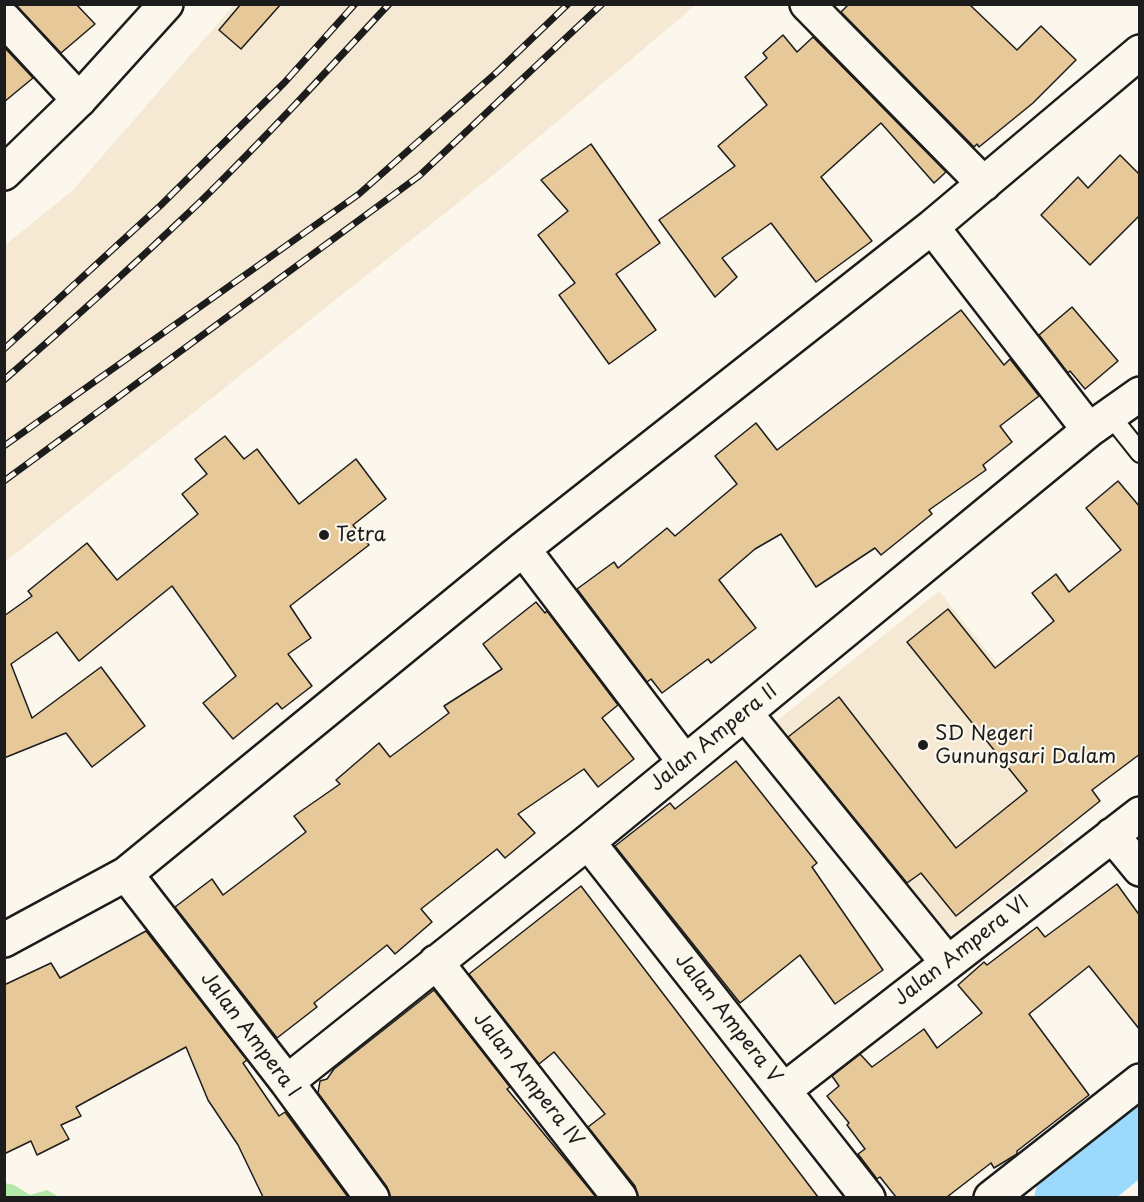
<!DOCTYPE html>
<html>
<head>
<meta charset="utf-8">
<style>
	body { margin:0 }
	#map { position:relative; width:1144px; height:1202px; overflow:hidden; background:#fbf7ec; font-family:"Playpen Sans",sans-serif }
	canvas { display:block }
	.frame { position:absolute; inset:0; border:6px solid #1c1c1c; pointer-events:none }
</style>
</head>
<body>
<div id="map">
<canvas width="1144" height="1202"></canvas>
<div class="frame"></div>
</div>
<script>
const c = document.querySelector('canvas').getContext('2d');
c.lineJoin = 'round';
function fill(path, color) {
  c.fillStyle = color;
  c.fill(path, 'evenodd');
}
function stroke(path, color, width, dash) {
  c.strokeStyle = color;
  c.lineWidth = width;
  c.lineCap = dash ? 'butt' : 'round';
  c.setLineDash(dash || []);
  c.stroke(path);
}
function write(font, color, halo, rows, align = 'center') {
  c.font = font + ' "Playpen Sans",sans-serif';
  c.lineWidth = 4.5;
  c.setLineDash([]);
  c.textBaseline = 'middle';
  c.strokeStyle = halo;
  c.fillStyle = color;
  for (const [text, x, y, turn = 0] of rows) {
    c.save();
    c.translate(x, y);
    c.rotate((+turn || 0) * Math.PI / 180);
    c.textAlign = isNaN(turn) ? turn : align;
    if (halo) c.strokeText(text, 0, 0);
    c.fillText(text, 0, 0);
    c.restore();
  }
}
fill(new Path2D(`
	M 234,5 L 696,5 L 498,171 L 5,562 L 5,245 L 72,191 Z
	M 939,591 L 1077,764 L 1031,801 L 1065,845 L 958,930 L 949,931 L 939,929 L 769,727 Z`), '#f5e9d3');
fill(new Path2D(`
	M 5,1183 L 14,1185 L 30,1195 L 47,1190 L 59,1197 L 5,1197 Z`), '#b4e8a9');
stroke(new Path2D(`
	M 1066,1198 L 1140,1138`), '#9bdafd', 63);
const building = new Path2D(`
	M 15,4 L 76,4 L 95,24 L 61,53 Z
	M 241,4 L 281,4 L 241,49 L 219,30 Z
	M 849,4 L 969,4 L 1017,50 L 1041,26 L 1076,60 L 1033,103 L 979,147 L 977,144 L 974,147 L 841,12 Z
	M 783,35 L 797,52 L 813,37 L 946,172 L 934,183 L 881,123 L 821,177 L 872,241 L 816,282 L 771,223 L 722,258 L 737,277 L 715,297 L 659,220 L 735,166 L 718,146 L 767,105 L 745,77 L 767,58 L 763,53 Z
	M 4,47 L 33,78 L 4,102 Z
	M 591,144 L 660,243 L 616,274 L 656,330 L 609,364 L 559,295 L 575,283 L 538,235 L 568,211 L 541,180 Z
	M 1120,155 L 1140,175 L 1140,215 L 1090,265 L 1041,215 L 1078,177 L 1088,188 Z
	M 1072,307 L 1118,361 L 1085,389 L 1070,371 L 1068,373 L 1039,335 Z
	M 961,310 L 1004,365 L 1010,359 L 1039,396 L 1000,426 L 1012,442 L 983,465 L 986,470 L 929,510 L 932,514 L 881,555 L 875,548 L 816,587 L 781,534 L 755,549 L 719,580 L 756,628 L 711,663 L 708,659 L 662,693 L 651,679 L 647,682 L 577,589 L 614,562 L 618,568 L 667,528 L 675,536 L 737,484 L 715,456 L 756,423 L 777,450 Z
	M 225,436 L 244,459 L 257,449 L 299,504 L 356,459 L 386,499 L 353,525 L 369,545 L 290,606 L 311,638 L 288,654 L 312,686 L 282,709 L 277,703 L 233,739 L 203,703 L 236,676 L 172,586 L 79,661 L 57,632 L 11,664 L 32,718 L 101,667 L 145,726 L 92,767 L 66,733 L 4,758 L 4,616 L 32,596 L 28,591 L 87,543 L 117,580 L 198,514 L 182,494 L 207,474 L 195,459 Z
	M 1118,481 L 1140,507 L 1140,754 L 1092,790 L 1100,801 L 956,916 L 921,873 L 907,883 L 788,737 L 839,697 L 956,848 L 1027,791 L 907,642 L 948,609 L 995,668 L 1054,621 L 1032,593 L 1056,574 L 1069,592 L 1121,550 L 1086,508 Z
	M 536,602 L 545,613 L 547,611 L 618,705 L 602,718 L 634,759 L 598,787 L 584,769 L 518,814 L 535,833 L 505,858 L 497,849 L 421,909 L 432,922 L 395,954 L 387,945 L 314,1003 L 317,1007 L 277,1038 L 175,907 L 212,879 L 223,895 L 306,832 L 294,816 L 340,784 L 336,780 L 379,743 L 390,757 L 449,713 L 444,706 L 502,669 L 483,644 Z
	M 736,761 L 817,863 L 812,867 L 883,970 L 835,1004 L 800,955 L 740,1003 L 615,846 L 670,803 L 675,809 Z
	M 1117,884 L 1140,916 L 1140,1030 L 1089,966 L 1029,1014 L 1089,1095 L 1017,1151 L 1017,1154 L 994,1168 L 991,1163 L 947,1197 L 896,1197 L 880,1177 L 877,1179 L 858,1154 L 865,1149 L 847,1125 L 849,1123 L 827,1096 L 839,1086 L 832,1076 L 860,1054 L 872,1067 L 924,1029 L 937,1048 L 982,1013 L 958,985 L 984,962 L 987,965 L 1037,927 L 1045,937 Z
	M 581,886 L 732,1084 L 818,1197 L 638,1197 L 635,1186 L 588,1127 L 605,1114 L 554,1052 L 539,1064 L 469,974 Z
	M 146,931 L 247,1060 L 243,1063 L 279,1116 L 285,1112 L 348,1197 L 263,1197 L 238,1145 L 208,1100 L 186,1047 L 76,1107 L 81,1116 L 61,1125 L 69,1139 L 37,1155 L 31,1141 L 4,1154 L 4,985 L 51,963 L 60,978 Z
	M 434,990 L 510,1087 L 507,1089 L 596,1197 L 390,1197 L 387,1187 L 318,1093 L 320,1081 L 327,1079 L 334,1069 Z`);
fill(building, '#e6c899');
stroke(building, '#1c1c1c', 1.5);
const service = new Path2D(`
	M 1109,414 L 1140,453`);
const minor = new Path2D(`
	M 807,4 L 984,184
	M 4,19 L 79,100
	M 932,227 L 1089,430
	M 523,549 L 684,761
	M 745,713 L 947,962
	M 1112,835 L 1140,869
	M 588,842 L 868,1198
	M 126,874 L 287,1082 L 372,1198
	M 4,940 L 126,874 L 523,549 L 932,227 L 1140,52
	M 436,962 L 620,1198
	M 287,1082 L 588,842 L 1089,430 L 1140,394
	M 784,1090 L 1140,814
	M 991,1198 L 1140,1081`);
const secondary = new Path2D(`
	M 4,173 L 79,100 L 166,4`);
stroke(service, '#1c1c1c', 22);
stroke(minor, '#1c1c1c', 38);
stroke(secondary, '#1c1c1c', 38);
stroke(service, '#fbf7ec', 18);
stroke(minor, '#fbf7ec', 33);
stroke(secondary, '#fbf7ec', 33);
const rail = new Path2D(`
	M 4,349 L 161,205 L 285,82 L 355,4
	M 4,380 C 71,322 136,263 200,202 C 265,138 327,71 389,4
	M 4,446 L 359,194 L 497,72 L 568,4
	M 4,481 L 419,176 L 602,4`);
stroke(rail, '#1c1c1c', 7);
stroke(rail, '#fbf7ec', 4.5, [14]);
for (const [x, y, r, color] of [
	[324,535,6,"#1c1c1c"],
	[923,745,6,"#1c1c1c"]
]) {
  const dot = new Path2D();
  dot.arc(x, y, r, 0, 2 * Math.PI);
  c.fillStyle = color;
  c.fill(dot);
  stroke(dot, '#fbf7ec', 2);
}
write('20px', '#1c1c1c', '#fbf7ec', [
	["Tetra",336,535],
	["SD Negeri",935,734],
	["Gunungsari Dalam",935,757]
], 'left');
write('20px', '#1c1c1c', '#fbf7ec', [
	["Jalan Ampera II",714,738,-39],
	["Jalan Ampera VI",962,951,-38],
	["Jalan Ampera V",728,1019,52],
	["Jalan Ampera I",250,1035,53],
	["Jalan Ampera IV",528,1080,52]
]);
</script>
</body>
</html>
